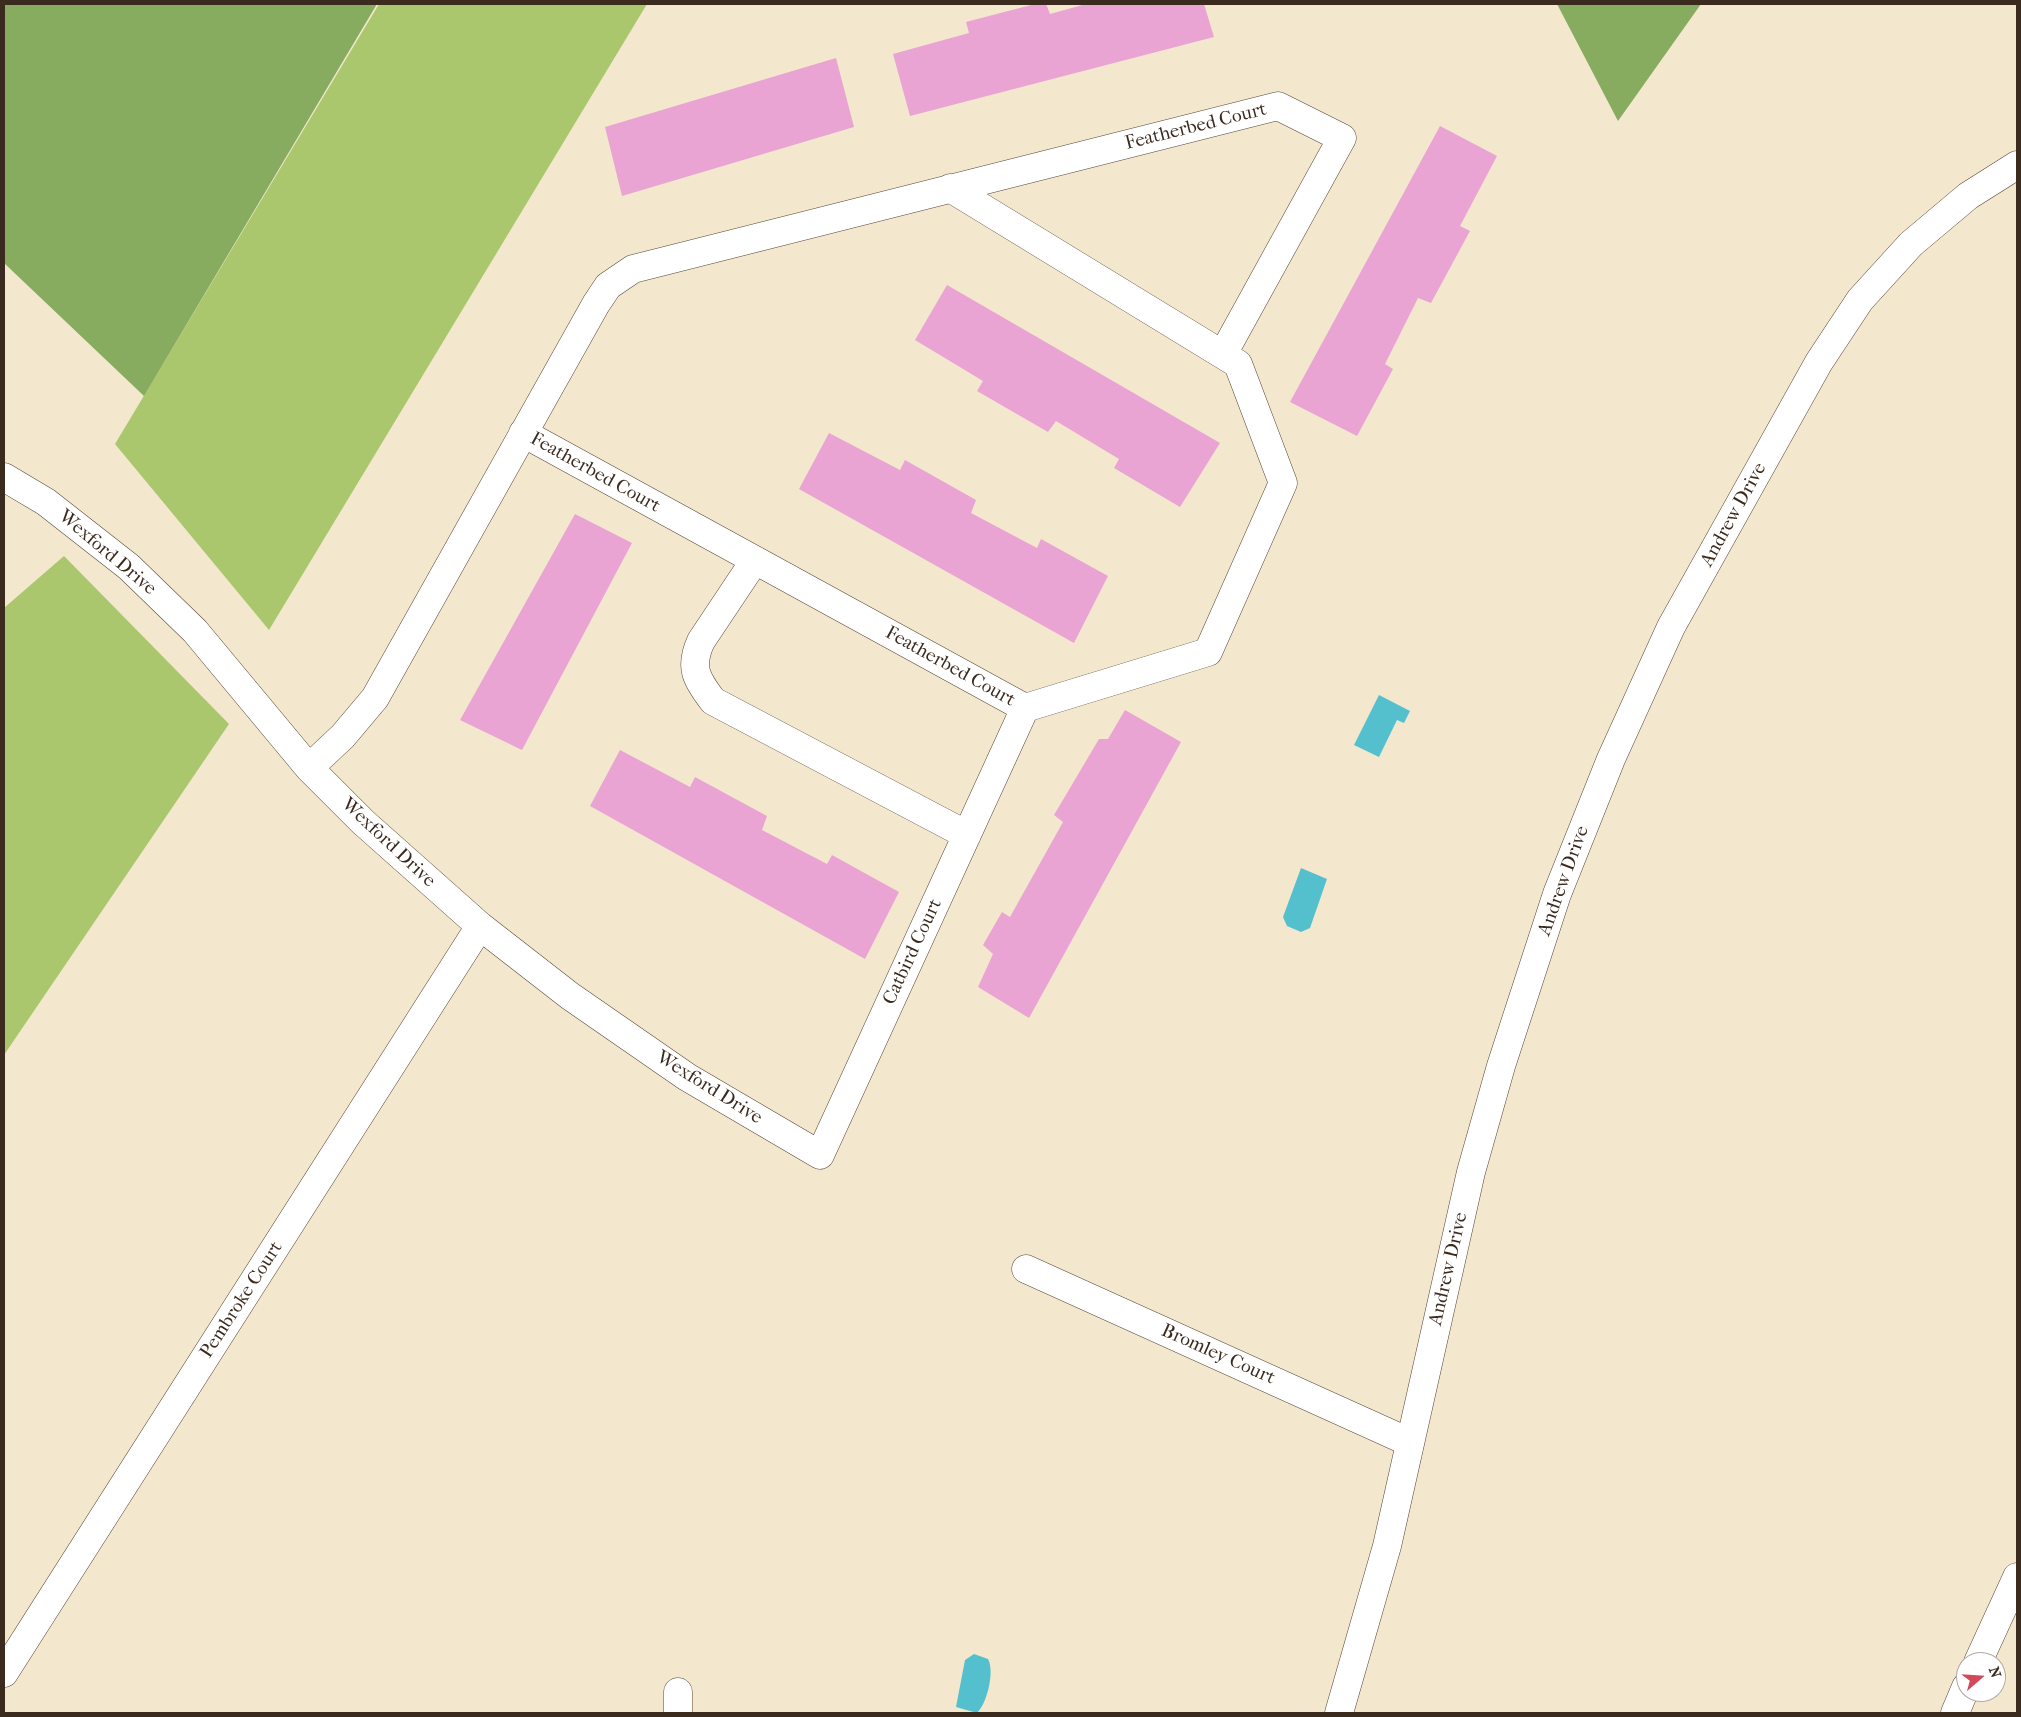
<!DOCTYPE html>
<html>
<head>
<meta charset="utf-8">
<style>
	body { margin:0 }
	#map { position:relative; width:2021px; height:1717px; overflow:hidden; background:#f3e7ce; font-family:"IM FELL French Canon",serif }
	canvas { display:block }
	.frame { position:absolute; inset:0; border:5px solid #3b2a1e; pointer-events:none }
	.north { position:absolute; left:1956px; top:1652px; width:50px; height:50px; box-sizing:border-box; background:#fff; border:1px solid #b1aaa5; border-radius:50%; rotate:71deg; font-size:14px; font-weight:700; line-height:20px; text-align:center; color:#3b2a1e }
	.north::after { content:''; display:block; margin:auto; width:18px; height:22px; background:#d1495b; clip-path:polygon(50% 0,100% 100%,50% 72%,0 100%) }
</style>
</head>
<body>
<div id="map">
<canvas width="2021" height="1717"></canvas>
<div class="frame"></div>
<div class="north">N</div>
</div>
<script>
const c = document.querySelector('canvas').getContext('2d');
c.lineJoin = 'round';
function fill(path, color) {
  c.fillStyle = color;
  c.fill(path, 'evenodd');
}
function stroke(path, color, width, dash) {
  c.strokeStyle = color;
  c.lineWidth = width;
  c.lineCap = dash ? 'butt' : 'round';
  c.setLineDash(dash || []);
  c.stroke(path);
}
function write(font, color, halo, rows, align = 'center') {
  c.font = font + ' "IM FELL French Canon",serif';
  c.lineWidth = 4;
  c.setLineDash([]);
  c.textBaseline = 'middle';
  c.strokeStyle = halo;
  c.fillStyle = color;
  for (const [text, x, y, turn = 0] of rows) {
    c.save();
    c.translate(x, y);
    c.rotate((+turn || 0) * Math.PI / 180);
    c.textAlign = isNaN(turn) ? turn : align;
    if (halo) c.strokeText(text, 0, 0);
    c.fillText(text, 0, 0);
    c.restore();
  }
}
fill(new Path2D(`
	M 379,4 L 647,4 L 269,630 L 115,444 Z
	M 64,556 L 229,724 L 4,1055 L 4,608 Z`), '#aac76d');
fill(new Path2D(`
	M 4,4 L 377,4 L 144,396 L 4,263 Z
	M 1557,4 L 1701,4 L 1618,121 Z`), '#87ac60');
fill(new Path2D(`
	M 1379,695 L 1410,711 L 1404,723 L 1397,720 L 1379,757 L 1354,745 Z
	M 1301,868 L 1327,879 L 1310,928 L 1301,932 L 1287,926 L 1283,917 Z
	M 974,1654 L 988,1659 C 995,1671 987,1704 977,1713 L 956,1707 L 965,1660 Z`), '#54c0ce');
fill(new Path2D(`
	M 1035,4 L 1046,4 L 1050,14 L 1086,4 L 1204,4 L 1214,37 L 910,116 L 893,54 L 969,33 L 966,22 Z
	M 836,58 L 854,127 L 622,196 L 605,127 Z
	M 1440,126 L 1497,156 L 1460,226 L 1470,231 L 1431,303 L 1418,298 L 1385,364 L 1393,369 L 1357,436 L 1290,402 Z
	M 947,285 L 1220,443 L 1180,507 L 1114,468 L 1119,459 L 1056,421 L 1048,432 L 977,391 L 983,381 L 915,340 Z
	M 829,433 L 900,470 L 905,460 L 976,500 L 971,513 L 1037,548 L 1041,539 L 1108,576 L 1074,643 L 799,489 Z
	M 575,514 L 632,543 L 522,750 L 460,720 Z
	M 1125,710 L 1181,742 L 1029,1018 L 978,987 L 993,954 L 983,945 L 1002,912 L 1010,917 L 1063,822 L 1054,815 L 1099,739 L 1108,739 Z
	M 620,750 L 690,787 L 695,777 L 767,816 L 762,830 L 827,864 L 832,855 L 899,892 L 865,959 L 590,806 Z`), '#e9a4d4');
const minor = new Path2D(`
	M 523,433 L 1025,708 L 1208,652 L 1283,483 L 1238,364 L 950,188
	M 4,477 L 46,502 L 129,567 L 195,631 L 309,768 L 363,822 L 480,926 L 570,996 L 687,1077 L 820,1155 L 1025,708
	M 755,560 L 701,641 C 689,667 696,679 713,701 L 967,835
	M 309,768 L 343,736 L 375,698 L 596,304 L 608,286 L 633,269 L 1278,106 L 1342,138 L 1223,354
	M 1026,1269 L 1409,1442
	M 1978,1662 L 2017,1577
	M 4,1673 L 480,926
	M 678,1692 L 678,1713
	M 1339,1713 L 1387,1546 L 1471,1172 L 1501,1066 L 1557,894 L 1611,759 L 1671,627 L 1819,362 L 1860,300 L 1911,244 L 1968,196 L 2017,165
	M 1955,1713 L 1966,1687`);
stroke(minor, '#574638', 29);
stroke(minor, '#fff', 28);
write('19px', '#3b2a1e', '#fff', [
	["Featherbed Court",1196,127,-14],
	["Featherbed Court",595,473,29],
	["Andrew Drive",1734,515,-61],
	["Wexford Drive",107,553,40],
	["Featherbed Court",950,667,29],
	["Wexford Drive",388,843,43],
	["Andrew Drive",1564,881,-70],
	["Catbird Court",913,952,-65],
	["Wexford Drive",709,1088,32],
	["Andrew Drive",1449,1269,-77],
	["Pembroke Court",242,1300,-57],
	["Bromley Court",1218,1355,24]
]);
</script>
</body>
</html>
